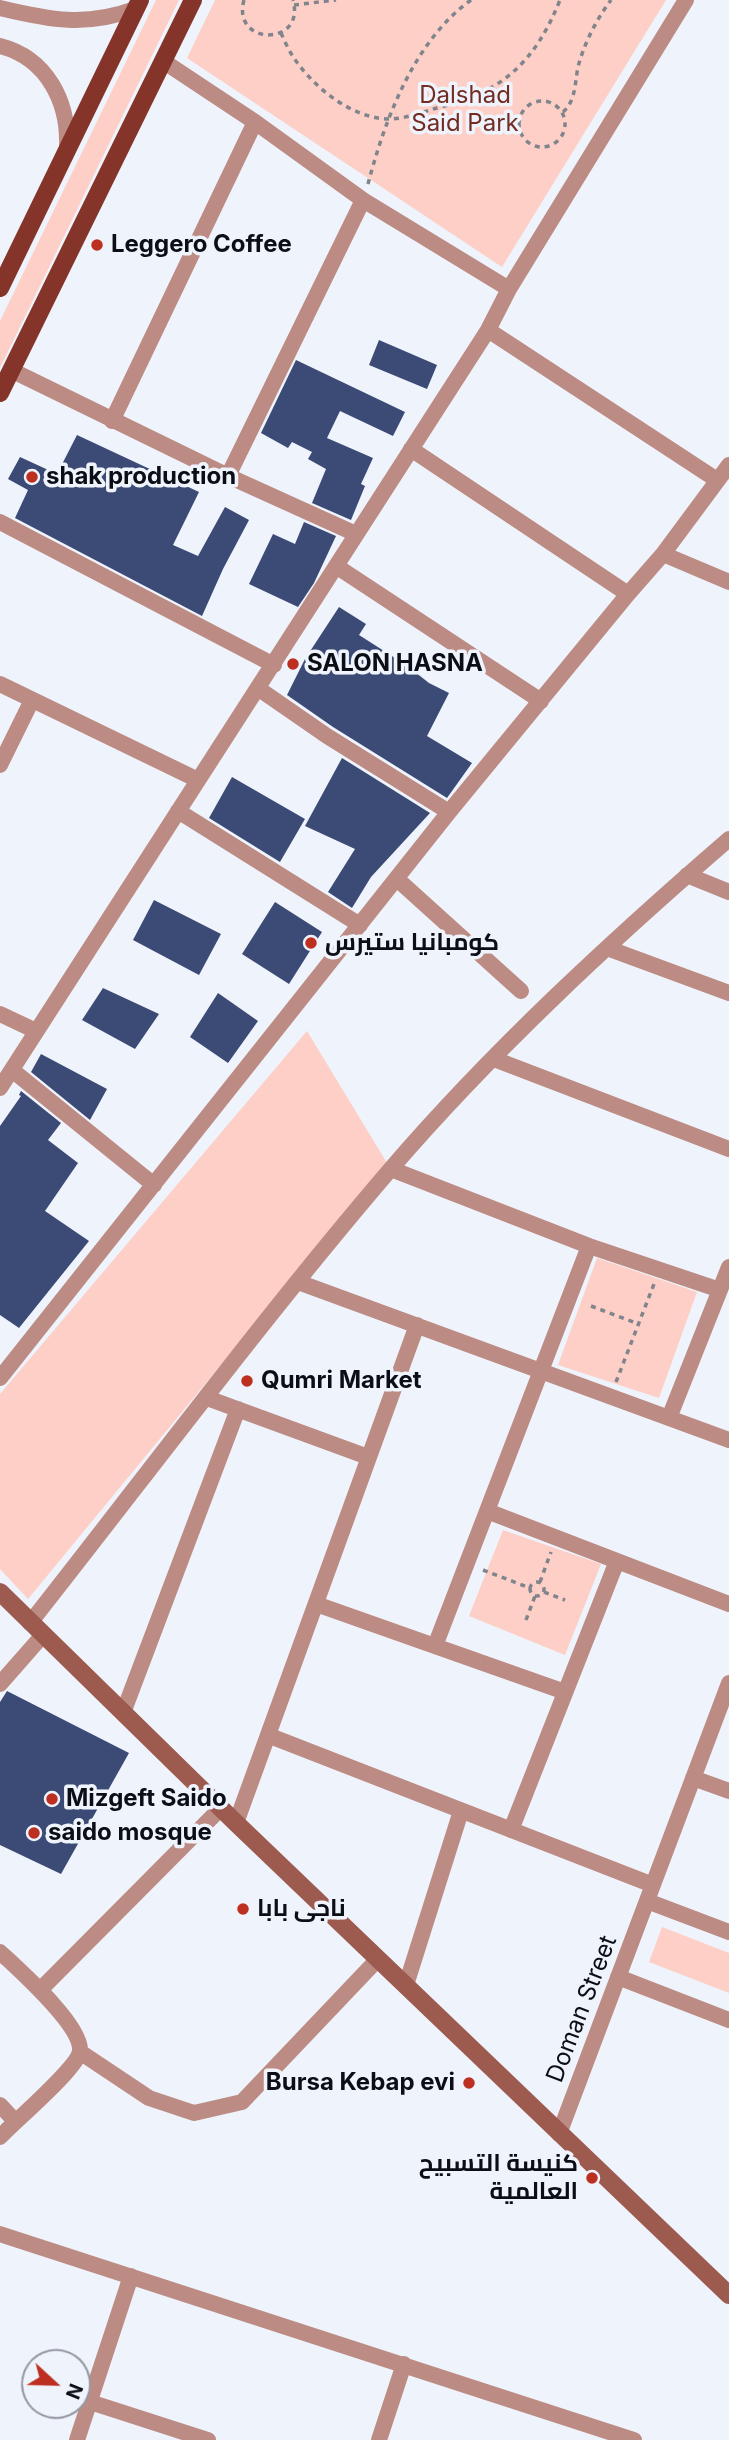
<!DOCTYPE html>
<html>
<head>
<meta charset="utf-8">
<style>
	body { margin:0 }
	#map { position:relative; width:729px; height:2440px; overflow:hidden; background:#eff3fc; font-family:Inter,sans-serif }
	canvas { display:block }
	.north { position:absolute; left:21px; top:2349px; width:70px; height:70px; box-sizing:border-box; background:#eff3fc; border:2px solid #9497a0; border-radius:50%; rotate:112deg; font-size:19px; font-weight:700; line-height:28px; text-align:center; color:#0b0e15 }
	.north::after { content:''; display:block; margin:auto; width:24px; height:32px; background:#bd3021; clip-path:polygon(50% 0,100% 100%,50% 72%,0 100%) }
</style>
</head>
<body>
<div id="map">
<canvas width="729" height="2440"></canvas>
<div class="north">N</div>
</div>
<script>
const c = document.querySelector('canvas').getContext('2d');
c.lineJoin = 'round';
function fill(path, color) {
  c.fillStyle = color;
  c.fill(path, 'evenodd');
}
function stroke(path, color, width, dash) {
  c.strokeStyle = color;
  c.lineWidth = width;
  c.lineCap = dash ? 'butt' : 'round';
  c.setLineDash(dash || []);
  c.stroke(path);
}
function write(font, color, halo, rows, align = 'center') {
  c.font = font + ' Inter,Cairo,sans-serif';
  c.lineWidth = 7;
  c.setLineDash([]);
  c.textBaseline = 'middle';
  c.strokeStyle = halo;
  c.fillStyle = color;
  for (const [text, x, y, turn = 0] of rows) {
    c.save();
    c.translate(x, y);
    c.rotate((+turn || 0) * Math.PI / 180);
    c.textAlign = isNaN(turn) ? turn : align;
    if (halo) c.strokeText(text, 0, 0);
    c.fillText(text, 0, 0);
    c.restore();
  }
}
fill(new Path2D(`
	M 156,0 L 179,0 L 0,368 L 0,321 Z
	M 215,0 L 666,0 L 502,267 L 187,58 Z
	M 307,1031 L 387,1163 L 28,1599 L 0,1569 L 0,1394 Z
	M 597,1258 L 697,1292 L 659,1398 L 558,1365 Z
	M 503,1530 L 601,1564 L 565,1655 L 469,1616 Z
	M 662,1927 L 729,1953 L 729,1993 L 649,1962 Z`), '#fdcfc6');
fill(new Path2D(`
	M 379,340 L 437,365 L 427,389 L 369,365 Z
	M 296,360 L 405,412 L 393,436 L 340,411 L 327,438 L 373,458 L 361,484 L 365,486 L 351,520 L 312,503 L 326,469 L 308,459 L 312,452 L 292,442 L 288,448 L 261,433 Z
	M 77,435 L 199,492 L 173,545 L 198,556 L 225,507 L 249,520 L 223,569 L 202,616 L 15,518 L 28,490 L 8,479 L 20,457 L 57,474 Z
	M 304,522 L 336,536 L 314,583 L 298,607 L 249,584 L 273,534 L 295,544 Z
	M 339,607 L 366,624 L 359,635 L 406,665 L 429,683 L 449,693 L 427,736 L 472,763 L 447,798 L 333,727 L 287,695 L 305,659 Z
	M 342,758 L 430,813 L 371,877 L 352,908 L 328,892 L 355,849 L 305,826 Z
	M 232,777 L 305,819 L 280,862 L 209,818 Z
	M 154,900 L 221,934 L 199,975 L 133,940 Z
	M 275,902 L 322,932 L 289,984 L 242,954 Z
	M 103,988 L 159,1014 L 135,1049 L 82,1020 Z
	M 218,993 L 258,1021 L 228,1063 L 190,1037 Z
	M 41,1054 L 107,1089 L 90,1120 L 31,1072 Z
	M 21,1091 L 61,1123 L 48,1140 L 78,1163 L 45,1211 L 89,1241 L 19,1328 L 0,1315 L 0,1126 L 21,1096 L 19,1095 Z
	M 7,1691 L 129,1753 L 61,1874 L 0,1845 L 0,1702 Z`), '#3c4b75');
stroke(new Path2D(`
	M 244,0 C 231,46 306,47 293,0
	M 294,5 L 336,0
	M 281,33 C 285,42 290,53 296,61 C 316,89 353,119 390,119 C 405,119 422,112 437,108 C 503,92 535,62 560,0
	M519 124a23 23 0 1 1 46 0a23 23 0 1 1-46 0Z
	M 563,112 C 578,99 574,77 580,60 C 587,38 597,19 611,0
	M 368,184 C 385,119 414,41 471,0
	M 591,1306 L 639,1324
	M 616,1382 L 654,1284
	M 483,1570 L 530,1588
	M530 1589a7 7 0 1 1 14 0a7 7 0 1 1-14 0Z
	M 540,1582 L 551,1552
	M 544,1592 L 565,1600
	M 526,1620 L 535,1596`), '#80848c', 3.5, [5, 5]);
stroke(new Path2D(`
	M 0,8 C 50,20 86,27 135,9
	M 0,46 C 47,58 69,102 67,148
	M 163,61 L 255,122 L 363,200 L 509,289
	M 488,330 L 717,480
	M 11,370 L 228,476 L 356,534
	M 112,421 L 255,122
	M 411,449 L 628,594
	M 228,476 L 363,200
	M 0,522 L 274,665
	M 663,554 L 729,582
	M 336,566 L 541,701
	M 0,684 L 198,780
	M 259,689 L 327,736 L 449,812
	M 0,765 L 32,700
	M 178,811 L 360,925
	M 687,875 L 729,892
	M 397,879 L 521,991
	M 607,948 L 729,993
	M 0,1014 L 36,1031
	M 494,1059 L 729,1149
	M 12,1070 L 154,1185
	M 0,1088 C 163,836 326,584 488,330 L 509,289 L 686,0
	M 391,1169 L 589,1246 L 720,1290
	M 298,1282 L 729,1440
	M 0,1378 L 449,812 L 628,594 L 663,554 L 729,465
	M 207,1398 L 368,1457
	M 669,1418 L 729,1267
	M 487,1511 L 729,1604
	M 316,1604 L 565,1692
	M 30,1623 C 149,1472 264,1317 389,1171 C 492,1051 610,942 729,839
	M 435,1646 L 589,1246
	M 0,1684 L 43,1635
	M 123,1713 L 238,1409
	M 270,1736 L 653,1885
	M 693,1778 L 729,1791
	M 236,1823 L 417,1325
	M 511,1830 L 617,1561
	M 647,1901 L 729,1932
	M 0,1952 C 19,1970 82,2025 80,2051 C 78,2068 15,2121 0,2137
	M 618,1977 L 729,2020
	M 406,1985 L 461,1811
	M 40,1990 L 221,1808
	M 80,2052 L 149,2098 L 194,2113 L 242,2102 L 378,1959
	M 0,2105 L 15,2121
	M 559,2134 L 729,1683
	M 0,2234 L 634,2440
	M 90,2402 L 208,2440
	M 77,2440 L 131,2276
	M 379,2440 L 404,2364`), '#bc8c84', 16);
stroke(new Path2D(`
	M 0,1592 L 236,1823 L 729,2295`), '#9d5a4f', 18);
stroke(new Path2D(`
	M 0,288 L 140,0
	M 0,393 L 193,0`), '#843429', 18);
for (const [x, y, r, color] of [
	[97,245,7,"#bd3021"],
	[32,477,7,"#bd3021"],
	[293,664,7,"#bd3021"],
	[311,943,7,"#bd3021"],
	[247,1381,7,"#bd3021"],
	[52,1799,7,"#bd3021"],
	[34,1833,7,"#bd3021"],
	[243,1909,7,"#bd3021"],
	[469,2083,7,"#bd3021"],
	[592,2178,7,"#bd3021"]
]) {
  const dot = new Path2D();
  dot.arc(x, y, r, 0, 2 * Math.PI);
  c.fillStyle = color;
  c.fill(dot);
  stroke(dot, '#eff3fc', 2.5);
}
write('24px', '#722c22', '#eff3fc', [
	["Dalshad",465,96],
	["Said Park",465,124]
]);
write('bold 24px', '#0b0e15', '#eff3fc', [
	["Leggero Coffee",111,245],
	["shak production",46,477],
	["SALON HASNA",307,664],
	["كومبانيا ستيرس",325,943],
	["Qumri Market",261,1381],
	["Mizgeft Saido",66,1799],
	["saido mosque",48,1833],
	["ناجى بابا",257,1909],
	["Bursa Kebap evi",455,2083,"right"],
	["كنيسة التسبيح",578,2164,"right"],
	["العالمية",578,2192,"right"]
], 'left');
write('24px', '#0b0e15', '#eff3fc', [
	["Doman Street",582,2009,-69]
]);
</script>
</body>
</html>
